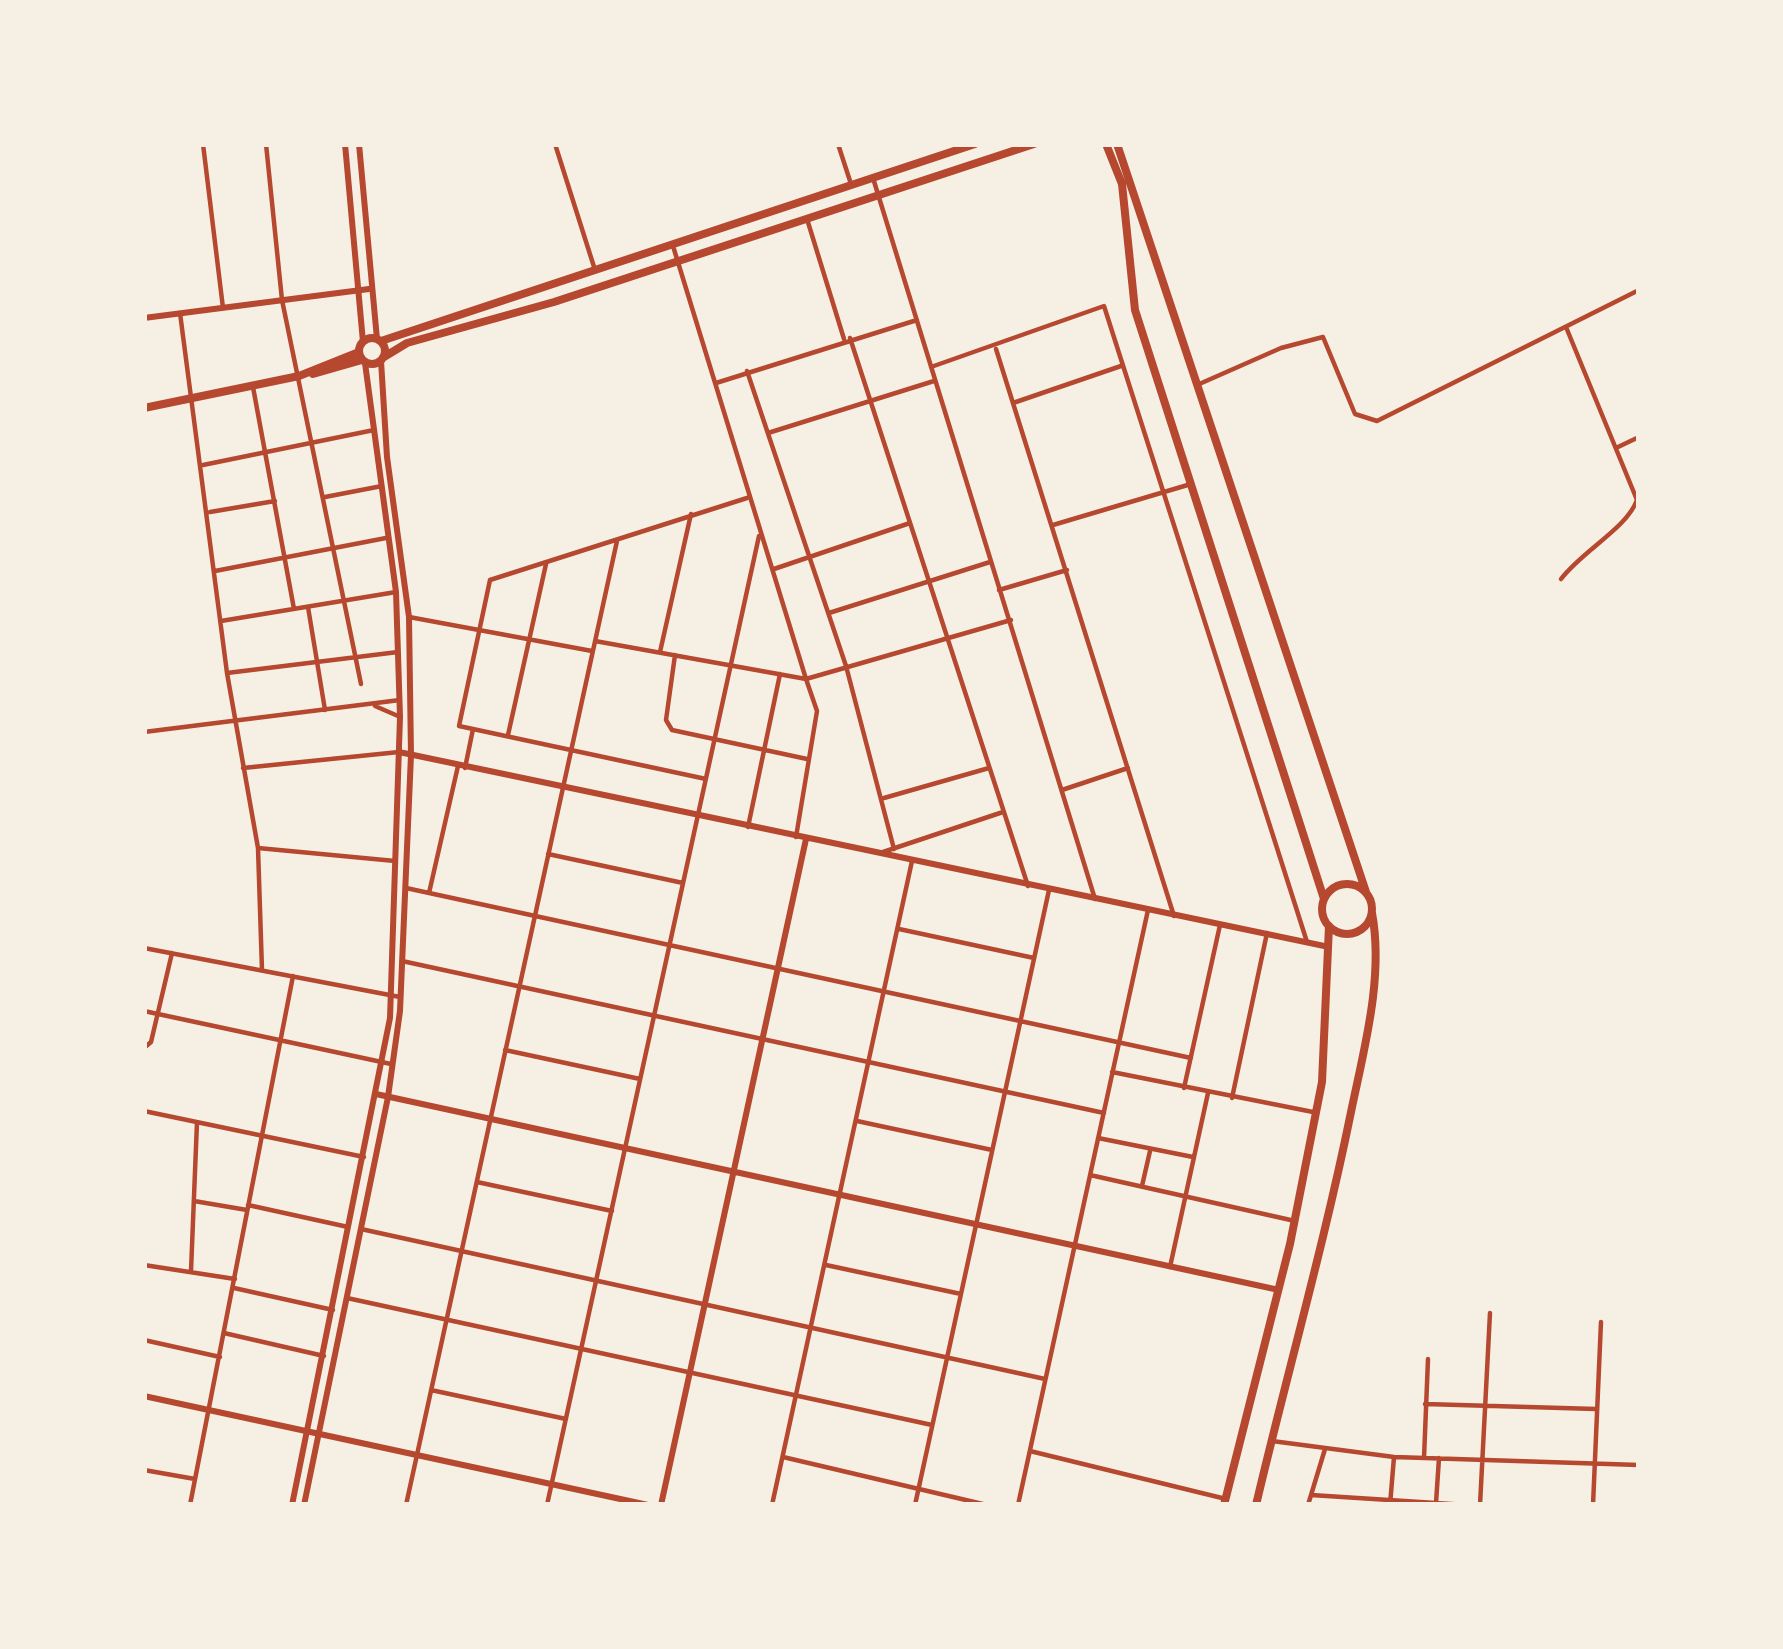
<!DOCTYPE html>
<html>
<head>
<meta charset="utf-8">
<style>
	body { margin:0 }
	#map { position:relative; width:1783px; height:1649px; overflow:hidden; background:#f6efe4; font-family:Manrope,sans-serif }
	canvas { display:block }
	.frame { position:absolute; inset:0; border:147px solid #f6efe4; pointer-events:none }
</style>
</head>
<body>
<div id="map">
<canvas width="1783" height="1649"></canvas>
<div class="frame"></div>
</div>
<script>
const c = document.querySelector('canvas').getContext('2d');
c.lineJoin = 'round';
function stroke(path, color, width, dash) {
  c.strokeStyle = color;
  c.lineWidth = width;
  c.lineCap = dash ? 'butt' : 'round';
  c.setLineDash(dash || []);
  c.stroke(path);
}
stroke(new Path2D(`
	M 203,144 L 223,308
	M 266,144 L 282,300 L 361,684
	M 555,144 L 595,270
	M 838,144 L 851,184
	M 873,178 L 1095,899
	M 807,219 L 844,339
	M 673,246 L 806,679 L 1011,620
	M 180,313 L 227,673 L 258,848 L 262,970
	M 850,338 L 1028,886
	M 996,349 L 1174,916
	M 931,367 L 1104,306 L 1307,942
	M 747,371 L 846,666 L 894,849
	M 716,383 L 917,320
	M 1197,385 L 1281,348 L 1323,337 L 1355,414 L 1377,421 L 1639,290
	M 253,387 L 294,609
	M 1013,403 L 1121,366
	M 768,433 L 934,381
	M 1618,447 L 1639,437
	M 203,465 L 374,430
	M 325,497 L 382,486
	M 210,512 L 275,501
	M 1053,525 L 1191,484
	M 774,569 L 910,523
	M 215,571 L 386,538
	M 1561,579 C 1582,551 1627,528 1637,500 L 1566,327
	M 999,590 L 1067,570
	M 308,607 L 325,710
	M 829,613 L 990,562
	M 409,617 L 592,651
	M 221,621 L 396,592
	M 595,641 L 806,679 L 817,711 L 796,837
	M 660,652 L 691,514
	M 675,655 L 666,720 L 672,730 L 807,759
	M 227,673 L 398,652
	M 375,706 L 398,716
	M 144,732 L 400,700
	M 508,735 L 546,564
	M 243,768 L 399,752
	M 465,768 L 473,729
	M 706,779 L 459,726 L 490,580 L 747,498
	M 1062,790 L 1128,768
	M 884,798 L 989,768
	M 748,827 L 780,674
	M 258,848 L 395,861
	M 883,852 L 1003,812
	M 548,854 L 683,883
	M 406,888 L 1191,1058
	M 429,893 L 458,766
	M 899,929 L 1034,958
	M 144,948 L 400,997
	M 402,961 L 1104,1113
	M 144,1011 L 391,1064
	M 144,1048 L 151,1042 L 172,953
	M 505,1050 L 640,1079
	M 1112,1072 L 1313,1112
	M 1184,1088 L 1220,925
	M 1232,1098 L 1267,933
	M 144,1111 L 364,1157
	M 857,1121 L 992,1150
	M 1098,1138 L 1193,1157
	M 1090,1175 L 1295,1221
	M 477,1182 L 612,1211
	M 1142,1186 L 1150,1151
	M 194,1201 L 247,1210
	M 248,1205 L 348,1227
	M 361,1229 L 1045,1379
	M 144,1265 L 235,1279
	M 826,1265 L 961,1294
	M 1170,1267 L 1208,1093
	M 191,1271 L 197,1122
	M 234,1288 L 333,1310
	M 347,1298 L 932,1425
	M 224,1333 L 324,1356
	M 144,1340 L 220,1357
	M 431,1390 L 566,1419
	M 1425,1404 L 1596,1409
	M 1272,1441 L 1394,1457 L 1639,1465
	M 1030,1451 L 1226,1499
	M 783,1457 L 987,1505
	M 1424,1458 L 1428,1359
	M 144,1470 L 195,1479
	M 1311,1495 L 1467,1505
	M 1436,1503 L 1439,1458
	M 190,1505 L 293,976
	M 406,1505 L 617,541
	M 547,1505 L 759,536
	M 772,1505 L 912,861
	M 915,1505 L 1049,890
	M 1018,1505 L 1148,910
	M 1308,1505 L 1325,1449
	M 1390,1505 L 1394,1457
	M 1480,1505 L 1490,1313
	M 1593,1505 L 1601,1322`), '#b5482f', 4.5);
stroke(new Path2D(`
	M 144,318 L 369,289
	M 399,752 L 1329,947
	M 376,1094 L 1279,1290
	M 144,1396 L 648,1505
	M 661,1505 L 806,839`), '#b5482f', 6);
stroke(new Path2D(`
	M 345,144 L 363,342
	M 359,144 L 377,339
	M 292,1505 L 390,1018 L 400,717 L 396,592 L 365,363
	M 304,1505 L 388,1097 L 400,1011 L 411,755 L 409,617 L 387,457 L 381,361`), '#b5482f', 6);
stroke(new Path2D(`
	M 1106,144 L 1122,184 L 1135,310 L 1324,899
	M 1117,144 L 1366,892
	M359 351a13 13 0 1 1 26 0a13 13 0 1 1-26 0Z
	M 381,341 L 975,144
	M 384,357 L 407,343 L 554,302 L 1034,144
	M 313,374 L 362,360
	M 144,408 L 299,376 L 359,352
	M1322 909a25 25 0 1 1 50 0a25 25 0 1 1-50 0Z
	M 1224,1505 L 1290,1244 L 1322,1082 L 1329,926
	M 1256,1505 C 1287,1374 1324,1245 1351,1112 C 1364,1049 1384,977 1372,913`), '#b5482f', 8);
</script>
</body>
</html>
